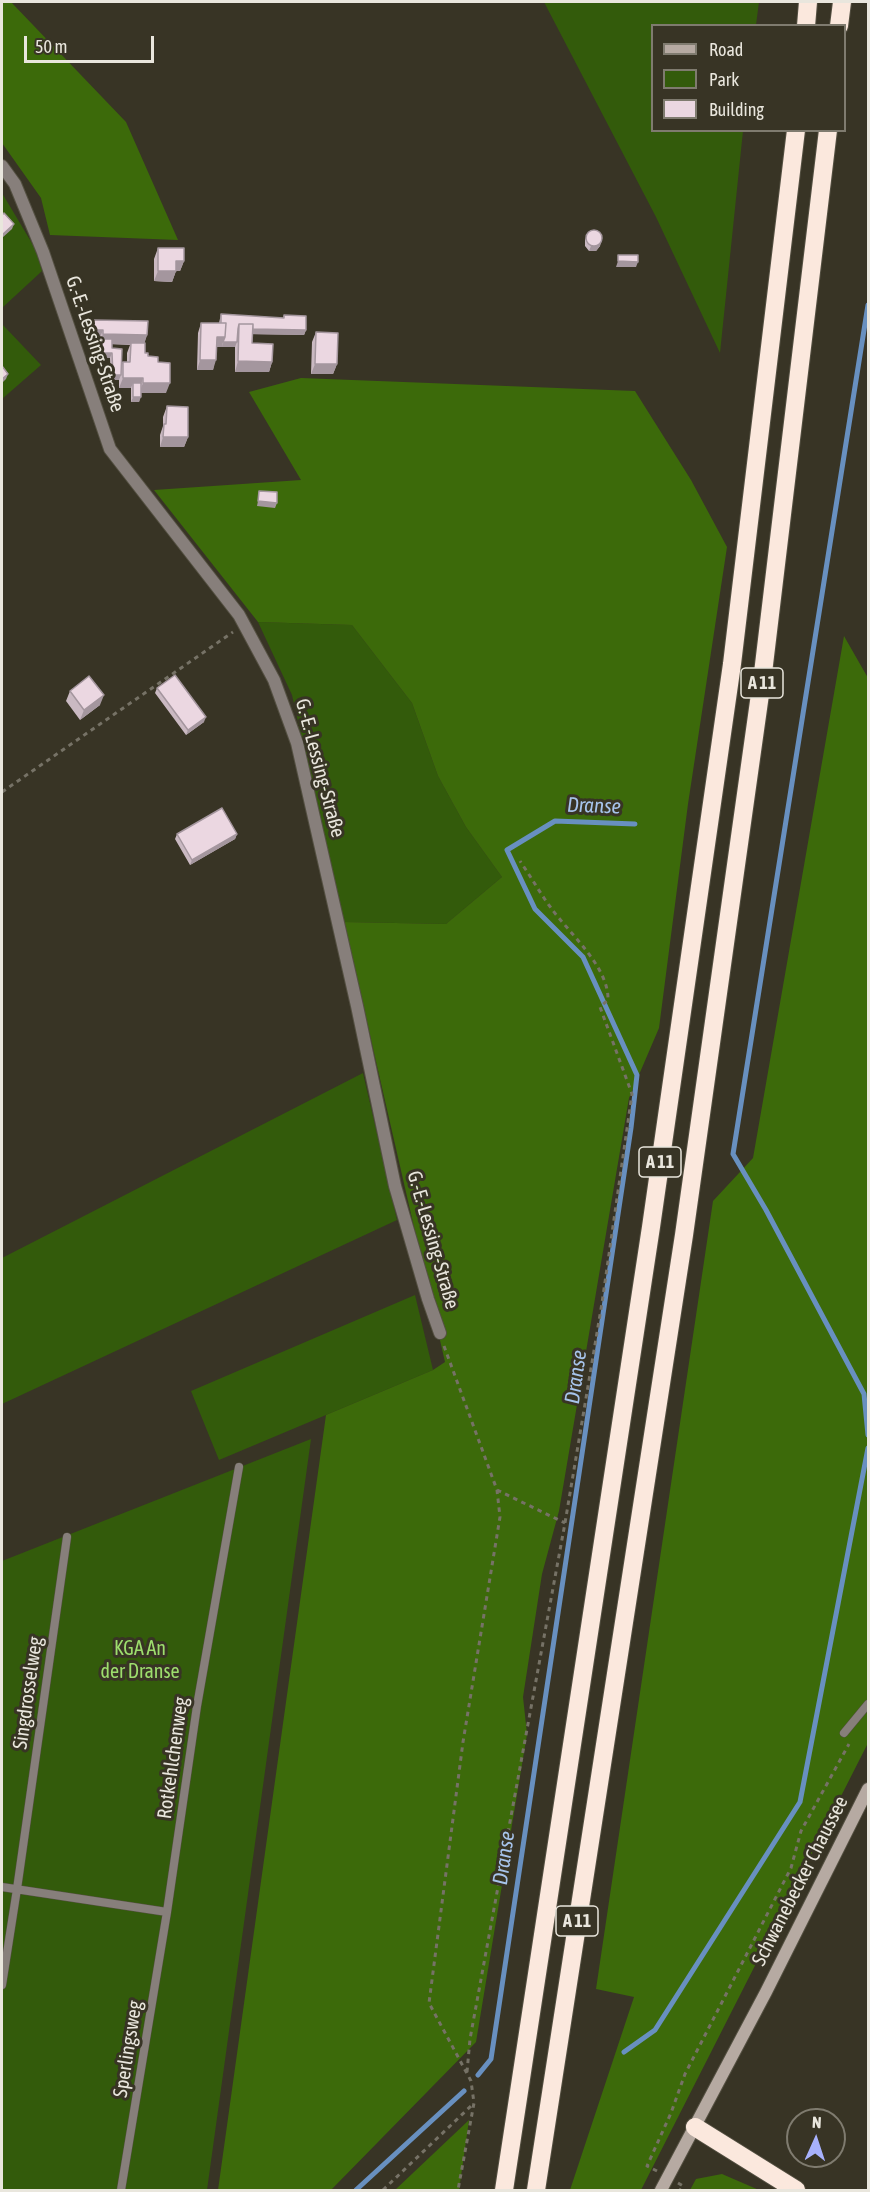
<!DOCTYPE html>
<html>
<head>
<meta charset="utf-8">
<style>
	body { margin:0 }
	#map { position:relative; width:870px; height:2192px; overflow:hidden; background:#383425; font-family:"Asap Condensed",sans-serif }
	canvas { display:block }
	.frame { position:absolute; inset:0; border:3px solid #e9e6dd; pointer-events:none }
	.legend { position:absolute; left:651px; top:24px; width:195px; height:108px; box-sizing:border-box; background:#383425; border:2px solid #7f7b6f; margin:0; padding:8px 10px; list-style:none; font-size:18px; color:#e9e6dd }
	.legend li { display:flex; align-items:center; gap:12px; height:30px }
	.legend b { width:30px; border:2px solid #7f7b6f }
	.north { position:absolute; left:786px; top:2108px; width:60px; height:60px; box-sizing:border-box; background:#383425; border:2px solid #7f7b6f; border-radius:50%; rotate:3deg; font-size:16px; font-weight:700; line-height:24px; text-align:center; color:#e9e6dd }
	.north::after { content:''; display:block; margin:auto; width:21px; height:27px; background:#a7b1fc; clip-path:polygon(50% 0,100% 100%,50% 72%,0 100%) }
	.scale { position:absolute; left:24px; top:36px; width:130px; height:27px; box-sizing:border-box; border:3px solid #e9e6dd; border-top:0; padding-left:8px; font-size:18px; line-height:21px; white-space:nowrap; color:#e9e6dd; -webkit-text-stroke:4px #383425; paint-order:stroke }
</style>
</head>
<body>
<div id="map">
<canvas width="870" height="2192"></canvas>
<div class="frame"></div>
<ul class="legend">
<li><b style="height:8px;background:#b6aaa2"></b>Road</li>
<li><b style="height:16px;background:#335b0b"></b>Park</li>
<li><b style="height:16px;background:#ebd7e1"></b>Building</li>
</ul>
<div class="north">N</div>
<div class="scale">50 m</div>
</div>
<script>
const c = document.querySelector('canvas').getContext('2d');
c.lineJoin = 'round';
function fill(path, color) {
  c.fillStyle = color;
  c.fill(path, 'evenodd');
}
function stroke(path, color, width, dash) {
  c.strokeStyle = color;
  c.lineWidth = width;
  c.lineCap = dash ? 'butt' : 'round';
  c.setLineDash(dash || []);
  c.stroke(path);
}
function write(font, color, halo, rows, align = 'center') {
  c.font = font + ' "Asap Condensed",sans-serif';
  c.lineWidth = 6;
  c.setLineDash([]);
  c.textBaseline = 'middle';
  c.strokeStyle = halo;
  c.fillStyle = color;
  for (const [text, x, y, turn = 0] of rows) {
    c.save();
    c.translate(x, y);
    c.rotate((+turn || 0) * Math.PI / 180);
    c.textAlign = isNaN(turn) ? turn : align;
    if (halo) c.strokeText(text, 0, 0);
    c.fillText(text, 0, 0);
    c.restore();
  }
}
fill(new Path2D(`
	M 544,2 L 759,2 L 756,25 L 652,26 L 652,130 L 743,131 L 720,353 L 656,217 Z
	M 2,193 L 36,250 L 42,271 L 2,308 Z
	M 2,324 L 41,365 L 2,399 Z
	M 258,622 L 352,625 L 412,703 L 438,776 L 466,827 L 502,877 L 446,924 L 344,922 L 292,695 Z
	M 363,1073 L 397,1220 L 2,1404 L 2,1258 Z
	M 415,1295 L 433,1370 L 219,1460 L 191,1391 Z
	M 311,1439 L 207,2190 L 2,2190 L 2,1561 Z`), '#335b0b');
fill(new Path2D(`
	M 2,2 L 11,2 L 126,122 L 178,240 L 50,235 L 41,198 L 2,143 Z
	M 301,378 L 635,391 L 691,480 L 727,547 L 688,804 L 659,1028 L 629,1098 L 559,1511 L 542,1574 L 523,1697 L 527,1734 L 476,2042 L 331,2190 L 218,2190 L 326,1415 L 433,1370 L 445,1362 L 344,922 L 446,924 L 502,877 L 466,827 L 438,776 L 412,703 L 352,625 L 258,622 L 154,490 L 301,480 L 249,392 Z
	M 844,636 L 868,678 L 868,1743 L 641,2190 L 570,2190 L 634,1997 L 596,1989 L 713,1201 L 753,1158 Z
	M 469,2120 L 459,2190 L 395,2190 Z
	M 722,2174 L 759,2190 L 690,2190 L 696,2179 Z`), '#3c6a0a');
stroke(new Path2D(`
	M 868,305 L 733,1154 L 766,1210 L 864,1394 L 868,1435
	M 624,2052 L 655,2030 L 800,1802 L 868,1448
	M 478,2075 L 491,2059 L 631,1128 L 637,1075 L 583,957 L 535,909 L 507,850 L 555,821 L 635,824
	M 356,2190 L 464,2091`), '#6890c0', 5);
const service = new Path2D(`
	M 844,1733 L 868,1704
	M 2,1887 L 167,1912
	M 2,1985 L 17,1889 L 67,1537
	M 121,2190 L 167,1912 L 197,1706 L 239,1467`);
const minor = new Path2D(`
	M 2,166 L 15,184 L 43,252 L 110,449 L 239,615 L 274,680 L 297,743 L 357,1006 L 395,1186 L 428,1299 L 440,1333`);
const secondary = new Path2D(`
	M 661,2190 L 766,1992 L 868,1789`);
const motorway = new Path2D(`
	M 806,26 L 808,2
	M 839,26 L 842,2
	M 695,2127 L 796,2190
	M 504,2190 L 651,1227 L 732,664 L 796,130
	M 536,2190 L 684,1235 L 763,673 L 828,130`);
stroke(service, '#545042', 9);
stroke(minor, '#545042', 14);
stroke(secondary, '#545042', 14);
stroke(motorway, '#545042', 20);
stroke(new Path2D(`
	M 2,792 L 233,632
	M 444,1346 L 497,1490 L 500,1517 L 463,1742 L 429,2003 L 471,2081 L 474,2103 L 458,2190
	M 497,1490 L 565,1523
	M 467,2072 L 470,2039 L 565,1523 L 602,1303 L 632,1094 L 600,1007 L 608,1000 C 609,967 569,933 551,908 C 540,893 531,877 520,861
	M 657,2171 L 647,2166 L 671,2113 L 685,2074 L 791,1868 L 801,1831 L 849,1744
	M 678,2183 L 683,2186 L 680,2190
	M 383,2190 L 472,2105`), '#767266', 3, [4.5, 4.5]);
stroke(service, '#877f7b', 8);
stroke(minor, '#877f7b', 12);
stroke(secondary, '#b6aaa2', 12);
stroke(motorway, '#fbe8dd', 18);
fill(new Path2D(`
	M 587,235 L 600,246 L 596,251 L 589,251 L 585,246 L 585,240 Z
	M 158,248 L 184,261 L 180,271 L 176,271 L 172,282 L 154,281 L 154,259 Z
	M 221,314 L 283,318 L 284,315 L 306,330 L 304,335 L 253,334 L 252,343 L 272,362 L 269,372 L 235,372 L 235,347 L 217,347 L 213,370 L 197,370 L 198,333 L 201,323 L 219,323 Z
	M 92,320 L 147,335 L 144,343 L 145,353 L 158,362 L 166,393 L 141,393 L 139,402 L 131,402 L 131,388 L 119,388 L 119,380 L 111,380 L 110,358 L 99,358 L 99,340 L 88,340 L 88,331 ZM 112,344 L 130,345 L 127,353 L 127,362 L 123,362 L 121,367 L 112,348 Z
	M 316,332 L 337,364 L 333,374 L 311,374 L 312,342 Z
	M 167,406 L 188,437 L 184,447 L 160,447 L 160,435 L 163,426 L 163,417 Z
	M 157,688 L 204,722 L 186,735 L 155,693 Z
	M 70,691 L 100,705 L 80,720 L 66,701 Z
	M 177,834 L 237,834 L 235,839 L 190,865 L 175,839 Z`), '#cab9c2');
fill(new Path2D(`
	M 14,224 L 12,229 L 2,238 L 2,235 Z
	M 602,241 L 600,246 L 596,251 L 589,251 L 591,246 Z
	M 176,261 L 184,261 L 180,271 L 172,271 Z
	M 618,261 L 638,262 L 636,267 L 616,267 Z
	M 158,271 L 176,271 L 172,282 L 154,281 Z
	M 239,329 L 306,330 L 304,335 L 239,334 Z
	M 92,330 L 103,330 L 99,340 L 88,340 Z
	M 103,334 L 147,335 L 144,345 L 101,344 L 101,339 Z
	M 217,337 L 225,337 L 222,347 L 213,347 Z
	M 223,342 L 237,342 L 235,347 L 222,347 Z
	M 101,353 L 112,353 L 110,358 L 99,358 Z
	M 200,360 L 216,360 L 213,370 L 197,370 Z
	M 238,361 L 272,362 L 269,372 L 235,372 Z
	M 315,364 L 337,364 L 333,374 L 311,374 Z
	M 8,374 L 6,379 L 2,383 L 2,379 Z
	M 113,375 L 121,375 L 119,380 L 111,380 Z
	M 123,378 L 143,378 L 140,388 L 133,383 L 131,388 L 119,388 Z
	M 143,383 L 170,383 L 166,393 L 139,393 Z
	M 133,397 L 141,397 L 139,402 L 131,402 Z
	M 163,437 L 188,437 L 184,447 L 160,447 Z
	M 258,501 L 277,503 L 275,508 L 257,506 Z
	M 104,695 L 100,705 L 80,720 L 84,710 Z
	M 206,717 L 204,722 L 186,735 L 188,730 Z
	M 237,834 L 235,839 L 190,865 L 192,860 Z`), '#a4969e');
const building = new Path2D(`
	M 4,213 L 14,224 L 2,235 L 2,215 Z
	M586 238a8 8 0 1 1 16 0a8 8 0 1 1-16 0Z
	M 158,248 L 184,248 L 184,261 L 176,261 L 176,271 L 158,271 Z
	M 618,255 L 638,255 L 638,262 L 618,261 Z
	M 221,314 L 284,318 L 284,315 L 306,316 L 306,330 L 253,329 L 253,324 L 239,324 L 238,329 L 237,342 L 223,342 L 225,337 L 226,323 L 221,323 Z
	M 92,320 L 148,321 L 147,335 L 103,334 L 103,330 L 92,330 Z
	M 201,323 L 226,323 L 225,337 L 217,337 L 216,360 L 200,360 Z
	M 239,324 L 253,324 L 252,343 L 273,344 L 272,362 L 238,361 Z
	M 316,332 L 338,333 L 337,364 L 315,364 Z
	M 101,339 L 112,339 L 112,348 L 122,349 L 121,375 L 113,375 L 112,353 L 101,353 Z
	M 131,343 L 145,343 L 145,353 L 148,353 L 148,356 L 158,357 L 158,362 L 170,363 L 170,383 L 143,383 L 143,378 L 123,378 L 123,362 L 130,362 Z
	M 2,366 L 8,374 L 2,379 Z
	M 133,383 L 141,383 L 141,397 L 133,397 Z
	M 167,406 L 188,407 L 188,437 L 163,437 L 164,424 L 166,424 Z
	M 259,491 L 277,492 L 277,503 L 258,501 Z
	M 175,675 L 206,717 L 188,730 L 157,688 Z
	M 89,676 L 104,695 L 84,710 L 70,691 Z
	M 222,808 L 237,834 L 192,860 L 177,834 Z`);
fill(building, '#ebd7e1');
stroke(building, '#a4969e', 1.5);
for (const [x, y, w] of [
	[762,683,42],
	[660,1162,42],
	[577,1921,42]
]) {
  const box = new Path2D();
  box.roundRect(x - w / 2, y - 15, w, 30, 4.5);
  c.fillStyle = '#383425';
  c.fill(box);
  stroke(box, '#e9e6dd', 1.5);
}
write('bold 18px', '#e9e6dd', null, [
	["A 11",762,683],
	["A 11",660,1162],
	["A 11",577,1921]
]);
write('20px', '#e9e6dd', '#383425', [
	["G.-E.-Lessing-Straße",95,344,71],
	["G.-E.-Lessing-Straße",320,768,75],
	["G.-E.-Lessing-Straße",433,1240,74],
	["Singdrosselweg",28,1693,-82],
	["Rotkehlchenweg",173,1758,-82],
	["Schwanebecker Chaussee",800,1881,-63],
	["Sperlingsweg",128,2049,-81]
]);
write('20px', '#9dde6d', '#383425', [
	["KGA An",140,1649],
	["der Dranse",140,1672]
]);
write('italic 21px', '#a7c4eb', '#383425', [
	["Dranse",594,806,2],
	["Dranse",576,1377,-82],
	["Dranse",504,1858,-82]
]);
</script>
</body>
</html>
